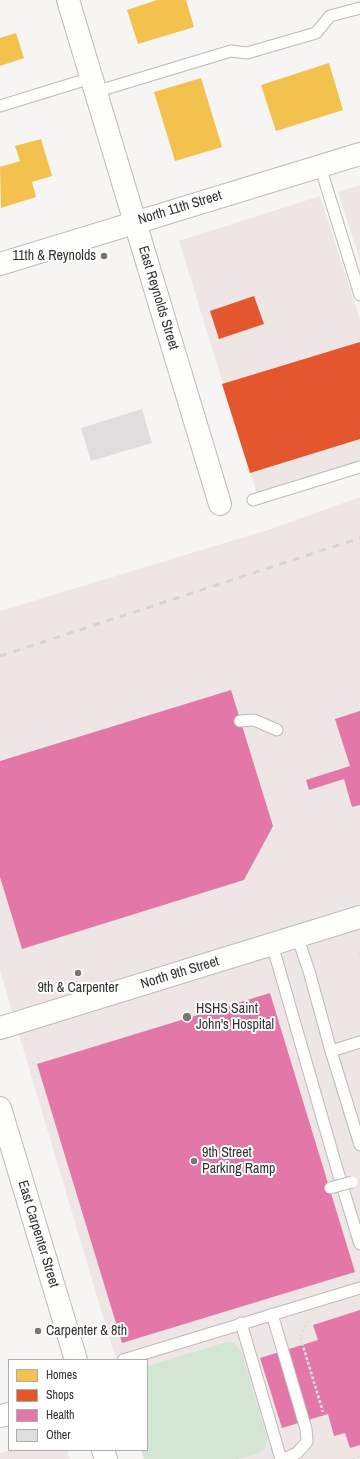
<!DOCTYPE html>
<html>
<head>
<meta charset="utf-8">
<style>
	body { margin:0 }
	#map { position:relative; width:360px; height:1459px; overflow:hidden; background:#f7f5f3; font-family:"Archivo Narrow",sans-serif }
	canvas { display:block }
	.legend { position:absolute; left:8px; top:1359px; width:140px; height:92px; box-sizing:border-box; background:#fff; border:1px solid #adadac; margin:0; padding:5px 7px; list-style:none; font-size:12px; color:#323130 }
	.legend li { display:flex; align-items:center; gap:8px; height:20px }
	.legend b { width:20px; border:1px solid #adadac }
</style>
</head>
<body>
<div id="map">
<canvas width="360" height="1459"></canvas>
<ul class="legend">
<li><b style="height:11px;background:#f2c14e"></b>Homes</li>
<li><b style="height:11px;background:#e4572e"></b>Shops</li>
<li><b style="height:11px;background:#e377a8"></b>Health</li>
<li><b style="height:11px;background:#dfdddd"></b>Other</li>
</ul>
</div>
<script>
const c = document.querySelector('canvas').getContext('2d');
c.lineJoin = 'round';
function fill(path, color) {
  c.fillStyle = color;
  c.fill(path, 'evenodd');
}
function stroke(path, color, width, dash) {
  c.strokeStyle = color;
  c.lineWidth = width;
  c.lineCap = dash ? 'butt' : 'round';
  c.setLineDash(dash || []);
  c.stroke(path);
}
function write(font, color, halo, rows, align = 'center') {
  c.font = font + ' "Archivo Narrow",sans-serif';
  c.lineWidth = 4;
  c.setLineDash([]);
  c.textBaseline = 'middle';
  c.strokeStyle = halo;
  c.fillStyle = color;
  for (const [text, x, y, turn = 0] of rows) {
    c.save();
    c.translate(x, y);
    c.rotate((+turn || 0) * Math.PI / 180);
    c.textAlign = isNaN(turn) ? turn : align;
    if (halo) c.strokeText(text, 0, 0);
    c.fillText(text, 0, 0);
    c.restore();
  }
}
fill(new Path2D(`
	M 360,185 L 360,261 L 338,192 Z
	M 320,196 L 360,319 L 360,462 L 257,494 L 179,241 Z
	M 360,497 L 360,1459 L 238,1459 L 259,1453 L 226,1342 L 147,1366 L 147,1360 L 116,1360 L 0,971 L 0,611 L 271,529 Z
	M 11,1450 L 67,1450 L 70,1459 L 0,1459 L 0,1453 Z`), '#eee6e4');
fill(new Path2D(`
	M 226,1342 L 234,1343 L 241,1351 L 267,1438 L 266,1447 L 259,1453 L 238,1459 L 144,1459 L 141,1450 L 147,1450 L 147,1366 Z`), '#d2e6d3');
fill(new Path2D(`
	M 157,0 L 186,0 L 194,27 L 138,44 L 127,10 Z
	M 16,33 L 24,58 L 0,66 L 0,38 Z
	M 329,63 L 343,110 L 276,131 L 261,85 Z
	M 201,78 L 222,147 L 175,161 L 154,92 Z
	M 41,139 L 52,176 L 32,182 L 36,197 L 1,208 L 0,167 L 20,161 L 15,146 Z`), '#f2c14e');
fill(new Path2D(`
	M 254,296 L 264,324 L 219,339 L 210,311 Z
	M 360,342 L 360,439 L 250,473 L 222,384 Z`), '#e4572e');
fill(new Path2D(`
	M 231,690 L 273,826 L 244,880 L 22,949 L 0,877 L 0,761 Z
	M 360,711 L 360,805 L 352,807 L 344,779 L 309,790 L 306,780 L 350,766 L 335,719 Z
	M 270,993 L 355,1272 L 122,1343 L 37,1064 Z
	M 360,1310 L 360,1445 L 350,1448 L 345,1433 L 334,1436 L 328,1414 L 282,1428 L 260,1358 L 318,1340 L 313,1325 Z`), '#e377a8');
fill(new Path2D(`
	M 142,409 L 152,443 L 91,461 L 81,428 Z`), '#dfdddd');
const service = new Path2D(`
	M 95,92 L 231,51 L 247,53 L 316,33 L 330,16 L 360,8
	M 0,106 L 91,78
	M 320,166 L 360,295
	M 253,500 L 360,467
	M 240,721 L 254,720 L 277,730
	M 297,936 L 309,971 L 331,1051 L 360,1145
	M 272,944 L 337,1169 L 360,1244
	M 331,1051 L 360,1042
	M 272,1314 L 306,1429 L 307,1442 L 297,1453 L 284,1459
	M 241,1323 L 281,1459
	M 123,1360 L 360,1288`);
const minor = new Path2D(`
	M 68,0 L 220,504
	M 0,1416 L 9,1414`);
const tertiary = new Path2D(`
	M 0,264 L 360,154
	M 0,1108 L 76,1360
	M 103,1450 L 106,1459`);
const primary = new Path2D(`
	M 0,1028 L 360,917`);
stroke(service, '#bcbab9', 13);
stroke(minor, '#bcbab9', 24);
stroke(tertiary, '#bcbab9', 24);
stroke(primary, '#bcbab9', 24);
stroke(new Path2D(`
	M 359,953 L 360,954
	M 309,1321 L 307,1322 L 300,1336 L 323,1412
	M 352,1459 L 360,1456`), '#e0dfdf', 2.5, [3, 2]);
stroke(service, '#fefefd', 11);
stroke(minor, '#fefefd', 22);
stroke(tertiary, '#fefefd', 22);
stroke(primary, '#fefefd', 22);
stroke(new Path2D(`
	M 0,656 L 360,538`), '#d5d5d4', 3, [7, 7]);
const serviceBridge = new Path2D(`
	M 330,1188 L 352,1182`);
stroke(serviceBridge, '#bcbab9', 13, []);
stroke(serviceBridge, '#fefefd', 11);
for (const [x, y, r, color] of [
	[104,256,4,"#777674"],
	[78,973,4,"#777674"],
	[187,1017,5,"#777674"],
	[194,1161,4,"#777674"],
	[38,1331,4,"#777674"]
]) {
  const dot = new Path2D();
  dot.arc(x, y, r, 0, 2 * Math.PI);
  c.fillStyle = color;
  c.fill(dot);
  stroke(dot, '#fff', 1.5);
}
write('14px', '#323130', '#fff', [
	["North 11th Street",180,208,-17],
	["East Reynolds Street",158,298,73],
	["North 9th Street",180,973,-17],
	["East Carpenter Street",38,1234,73]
]);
write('14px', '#323130', '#fff', [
	["11th & Reynolds",96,256,"right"],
	["9th & Carpenter",78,988,"center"],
	["HSHS Saint",196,1009],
	["John's Hospital",196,1025],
	["9th Street",202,1153],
	["Parking Ramp",202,1169],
	["Carpenter & 8th",46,1331]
], 'left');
</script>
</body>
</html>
